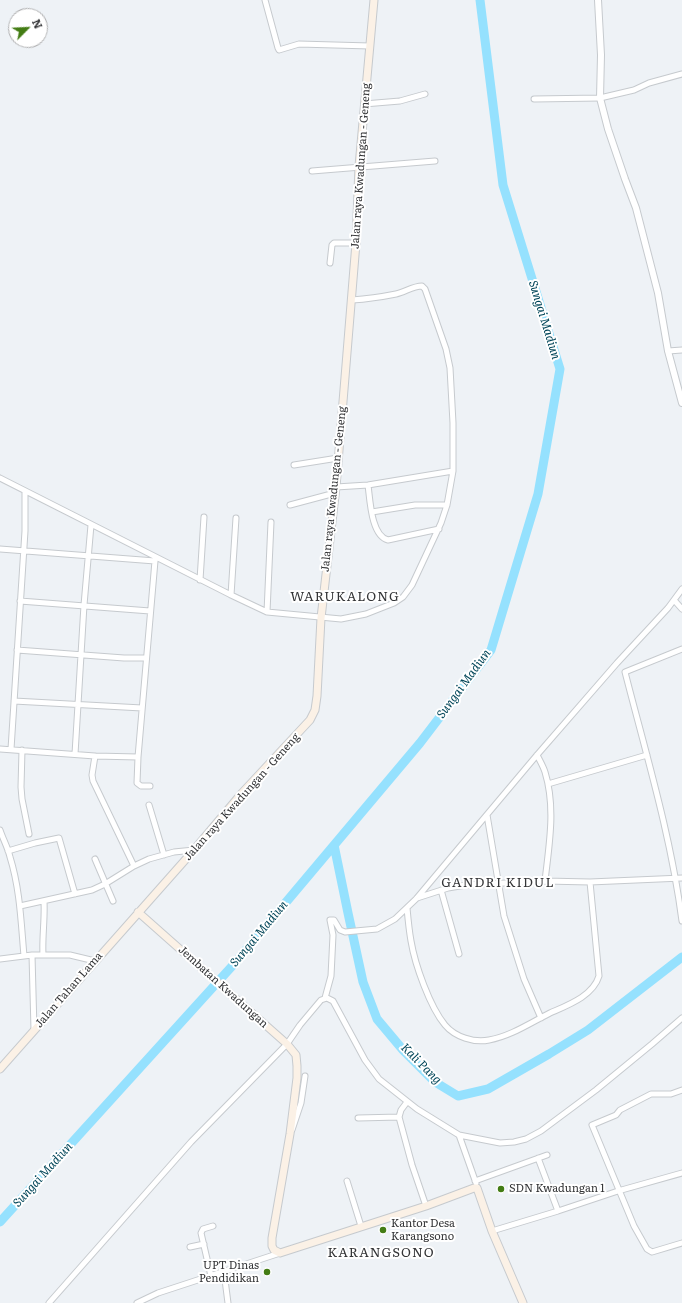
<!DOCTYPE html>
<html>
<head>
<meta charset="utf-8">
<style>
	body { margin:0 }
	#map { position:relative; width:682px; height:1303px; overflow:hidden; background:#eef2f6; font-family:Literata,serif }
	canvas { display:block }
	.north { position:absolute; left:8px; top:8px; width:40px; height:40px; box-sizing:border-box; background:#fff; border:1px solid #aeaeaf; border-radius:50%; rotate:66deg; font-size:11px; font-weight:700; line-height:16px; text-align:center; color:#343537 }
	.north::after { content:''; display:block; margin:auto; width:14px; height:18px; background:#437c14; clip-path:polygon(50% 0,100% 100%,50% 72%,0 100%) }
</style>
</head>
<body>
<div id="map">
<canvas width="682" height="1303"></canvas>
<div class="north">N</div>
</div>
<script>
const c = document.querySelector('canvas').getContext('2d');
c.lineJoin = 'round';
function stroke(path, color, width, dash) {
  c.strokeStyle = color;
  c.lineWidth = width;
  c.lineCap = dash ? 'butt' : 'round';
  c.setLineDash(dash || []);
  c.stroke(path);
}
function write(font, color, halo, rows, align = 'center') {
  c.font = font + ' Literata,serif';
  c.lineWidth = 4;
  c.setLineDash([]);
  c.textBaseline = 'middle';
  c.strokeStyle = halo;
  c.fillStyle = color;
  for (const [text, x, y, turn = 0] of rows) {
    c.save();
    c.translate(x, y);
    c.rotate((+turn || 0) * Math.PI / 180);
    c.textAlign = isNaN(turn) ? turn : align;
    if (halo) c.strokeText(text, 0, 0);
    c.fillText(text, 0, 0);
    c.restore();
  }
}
stroke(new Path2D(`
	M 334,845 L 348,913 L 363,982 L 377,1019 L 403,1050 L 435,1082 L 458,1096 L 488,1089 L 549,1054 L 588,1030 L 682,957
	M 0,1222 L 234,964 L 420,743 L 491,650 L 538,494 L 560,369 L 503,185 L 480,0`), '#95e1fe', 9);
const minor = new Path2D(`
	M 265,0 L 278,48 L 279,50 L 299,44 L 370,46
	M 534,99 L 600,98 L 634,90 L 649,83 L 682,74
	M 364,104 L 400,101 L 425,94
	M 312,171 L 435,161
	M 330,263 L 332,245 L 334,243 L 356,243
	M 668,351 L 682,350
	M 294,465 L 338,458
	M 0,478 L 231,595 L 267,612 L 341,619 L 366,614 L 394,603 L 403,597 L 412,585 L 441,523 L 447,505 L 453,471 L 453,423 L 450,368 L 446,349 L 425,289 L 422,286 C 413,286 405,292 396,294 C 381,297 367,299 352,300
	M 368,485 C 370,499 371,536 388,540 L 439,529
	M 336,487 L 368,485 L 453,471
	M 290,505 L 335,493
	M 372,512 L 415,505 L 447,505
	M 0,549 L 155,561 L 156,558
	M 200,580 L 204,517
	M 231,595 L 236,518
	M 674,600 L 682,609
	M 20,601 L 150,611
	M 267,612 L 271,522
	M 682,649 L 625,672 C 646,754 671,836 682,921
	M 17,650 L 124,658 L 146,658
	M 14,701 L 142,708
	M 0,749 L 95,756 L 138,757 L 155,561
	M 11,749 L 25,531 L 25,491
	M 22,750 L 21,787 L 22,799 L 29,834
	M 75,754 L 84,605 L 91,525
	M 537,755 C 540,761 543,766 545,772 C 556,808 549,845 545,881
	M 95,756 L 92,775 L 93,781 L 134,866
	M 138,757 L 137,783 L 141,786 L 150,786
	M 548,784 L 647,755
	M 149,805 L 164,855
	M 487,815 L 504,916 L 524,979 L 541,1018
	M 0,830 C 3,839 8,848 10,857 C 20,889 21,922 24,956
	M 8,851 L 35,843 L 59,838 L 75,894
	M 95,859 L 113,901
	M 441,890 L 459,954
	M 417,898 L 448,888 L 466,885 L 545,881 L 590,882 L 682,878
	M 20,906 L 92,890 L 105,884 L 134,866 L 149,859 L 174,852 L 194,850
	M 407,908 C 408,919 409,930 411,941 C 415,965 430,1007 445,1025 C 455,1037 474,1043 489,1040 C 511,1036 530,1023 550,1013 C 568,1005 593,996 599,976 L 590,882
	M 32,955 L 34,1030
	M 43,955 C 42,937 45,919 44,901
	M 0,959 L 32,955 L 70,955 L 95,961
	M 325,998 L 331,976 L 333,935 L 330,920 L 334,920 L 340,930 L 345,932 L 377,929 L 395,919 L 416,899 L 537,755 L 617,663 L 668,608 L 682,589
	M 682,1090 L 671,1094 L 651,1094 L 620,1110 L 616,1115 L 592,1125 L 634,1226 L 647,1249 L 652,1252 L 682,1243
	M 407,1102 L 401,1110 L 399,1117 L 412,1165 L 426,1206
	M 358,1118 L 399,1117
	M 292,1130 L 301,1103 L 305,1076
	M 459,1135 L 476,1183
	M 538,1158 L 558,1211
	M 347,1181 L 361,1226
	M 475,1181 L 547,1155
	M 492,1231 L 558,1211 L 618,1191 L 682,1173
	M 190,1247 L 204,1244
	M 224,1272 L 228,1303
	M 211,1276 L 201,1233 L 203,1229 L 213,1226
	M 49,1303 L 191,1142 L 287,1044 L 300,1025 L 321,1000 L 327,998 L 333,1001 L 365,1060 L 379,1079 L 417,1109 L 459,1135 L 500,1143 L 514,1142 L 526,1139 L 541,1131 L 596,1090 L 652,1044 L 682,1018
	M 137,1303 L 158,1293 L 280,1253`);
const tertiary = new Path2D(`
	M 598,0 L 601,55 L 600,98 L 608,129 L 625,179 L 636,208 L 658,293 L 668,351 L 682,403`);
const secondary = new Path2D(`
	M 138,912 L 287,1044 L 296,1055 L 297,1066 L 297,1078 L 290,1134 L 272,1238 L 272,1246 L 274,1250 L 280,1253 L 426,1206 L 474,1188 L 477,1188 L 492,1231 L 523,1303
	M 0,1069 L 194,850 L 242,793 L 310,720 L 315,710 L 317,696 L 321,618 L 336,487 L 356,243 L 359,166 L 374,0`);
stroke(minor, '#c6cace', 7);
stroke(tertiary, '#c6cace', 8);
stroke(secondary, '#c6cace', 9);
stroke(minor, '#fff', 5);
stroke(tertiary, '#fff', 6);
stroke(secondary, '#fbf1e6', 7);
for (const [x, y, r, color] of [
	[501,1189,4,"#437c14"],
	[383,1230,4,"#437c14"],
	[267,1272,4,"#437c14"]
]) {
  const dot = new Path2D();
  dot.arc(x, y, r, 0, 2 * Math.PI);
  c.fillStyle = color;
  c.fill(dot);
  stroke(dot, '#fff', 1.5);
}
write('11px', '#343537', '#fff', [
	["Jalan raya Kwadungan - Geneng",361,166,-86],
	["Jalan raya Kwadungan - Geneng",334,489,-84],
	["Jalan raya Kwadungan - Geneng",242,797,-48],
	["Jembatan Kwadungan",223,987,42],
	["Jalan Tahan Lama",69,990,-49]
]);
write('11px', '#343537', '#fff', [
	["SDN Kwadungan 1",509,1189],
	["Kantor Desa",391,1224],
	["Karangsono",391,1237],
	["UPT Dinas",259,1266,"right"],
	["Pendidikan",259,1279,"right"]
], 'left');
write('italic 12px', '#004558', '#fff', [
	["Sungai Madiun",544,320,73],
	["Sungai Madiun",464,684,-54],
	["Sungai Madiun",259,934,-50],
	["Kali Pang",421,1064,45],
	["Sungai Madiun",43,1175,-48]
]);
c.letterSpacing = '1px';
write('13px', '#343537', '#fff', [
	["WARUKALONG",345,597],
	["GANDRI KIDUL",498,883],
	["KARANGSONO",381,1253]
]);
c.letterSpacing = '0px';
</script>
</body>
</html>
